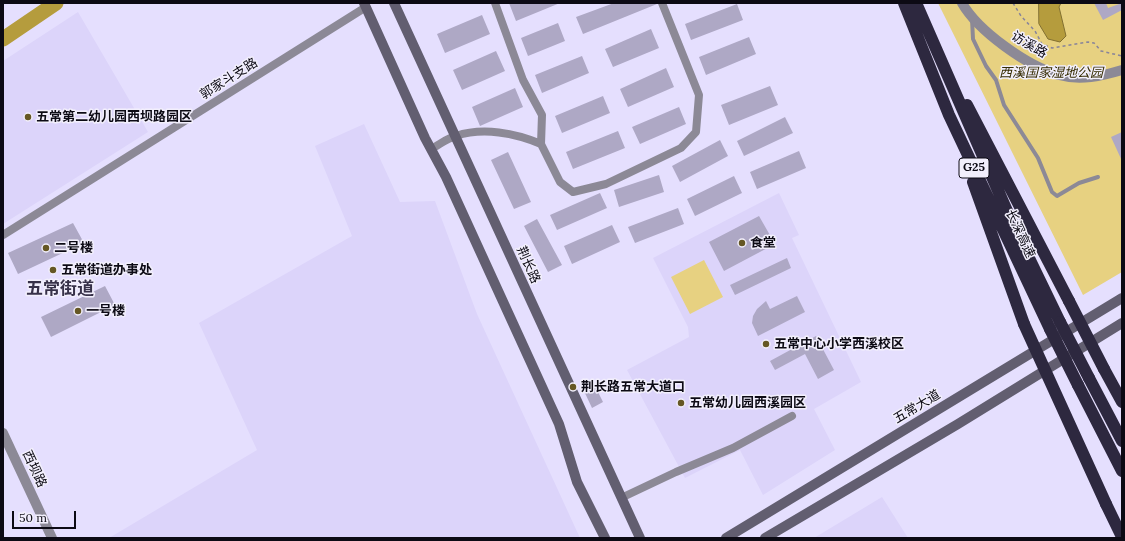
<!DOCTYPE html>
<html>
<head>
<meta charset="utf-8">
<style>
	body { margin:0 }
	#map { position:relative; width:1125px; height:541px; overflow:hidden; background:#e5dffe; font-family:Lora,serif }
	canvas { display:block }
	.frame { position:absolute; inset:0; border:4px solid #0c0a14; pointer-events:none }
	.scale { position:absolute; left:12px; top:511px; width:64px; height:18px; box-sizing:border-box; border:2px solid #0c0a14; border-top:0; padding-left:5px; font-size:12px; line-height:14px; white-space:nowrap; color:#0c0a14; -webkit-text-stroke:3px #f2effc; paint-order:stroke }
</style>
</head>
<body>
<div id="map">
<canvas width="1125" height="541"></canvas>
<div class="frame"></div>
<div class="scale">50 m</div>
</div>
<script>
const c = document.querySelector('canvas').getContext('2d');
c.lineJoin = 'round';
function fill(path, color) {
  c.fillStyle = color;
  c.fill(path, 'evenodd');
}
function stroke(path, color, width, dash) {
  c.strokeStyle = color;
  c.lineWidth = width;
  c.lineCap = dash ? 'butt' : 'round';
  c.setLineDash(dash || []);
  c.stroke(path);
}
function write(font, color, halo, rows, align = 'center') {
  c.font = font + ' Lora,"Noto Sans SC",serif';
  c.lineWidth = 3;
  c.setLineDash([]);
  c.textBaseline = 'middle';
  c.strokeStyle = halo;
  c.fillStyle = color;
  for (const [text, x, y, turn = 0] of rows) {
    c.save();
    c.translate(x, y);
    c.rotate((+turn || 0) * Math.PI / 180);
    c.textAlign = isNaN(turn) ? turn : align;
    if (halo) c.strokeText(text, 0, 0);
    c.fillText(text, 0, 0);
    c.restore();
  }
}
fill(new Path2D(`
	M 78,12 L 148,132 L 3,224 L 3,61 Z
	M 364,124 L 400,202 L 435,201 L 477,314 L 580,538 L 109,538 L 257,450 L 199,323 L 352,236 L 315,146 Z
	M 779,193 L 799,235 L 792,238 L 861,382 L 814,409 L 835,450 L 763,495 L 740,450 L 685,478 L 627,370 L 689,337 L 688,327 L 653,258 Z
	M 882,497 L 908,538 L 814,538 Z`), '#dcd4fa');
fill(new Path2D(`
	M 938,3 L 1122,3 L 1122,272 L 1083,295 Z
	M 704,260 L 723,297 L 690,314 L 671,277 Z`), '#e7d181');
const water = new Path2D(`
	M 1039,3 L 1061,3 L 1059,7 L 1066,36 L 1060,42 L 1048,39 L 1039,24 Z`);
fill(water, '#b59c3d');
stroke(water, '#827031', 1);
stroke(new Path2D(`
	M 3,39 L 56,3`), '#b59c3d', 15);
fill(new Path2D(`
	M 509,3 L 560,3 L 516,21 Z
	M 614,3 L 657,4 L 583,34 L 576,17 Z
	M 1094,3 L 1106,3 L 1108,8 L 1122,3 L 1122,10 L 1103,20 Z
	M 737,4 L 743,20 L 691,40 L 685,24 Z
	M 482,15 L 490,34 L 445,53 L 437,34 Z
	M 558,23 L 565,41 L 528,56 L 521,38 Z
	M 651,29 L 659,48 L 613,67 L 605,49 Z
	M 749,37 L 756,54 L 706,75 L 699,57 Z
	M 496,51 L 505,71 L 462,90 L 453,70 Z
	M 582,56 L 589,73 L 542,93 L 535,75 Z
	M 666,68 L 674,87 L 628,107 L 620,89 Z
	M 770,86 L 778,105 L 729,125 L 721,105 Z
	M 515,88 L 523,107 L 480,126 L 472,107 Z
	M 603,96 L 610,113 L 562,133 L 555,116 Z
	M 679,107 L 686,124 L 640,144 L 632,127 Z
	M 785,117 L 793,133 L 744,156 L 737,141 Z
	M 618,131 L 625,148 L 573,169 L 566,152 Z
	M 1122,132 L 1122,161 L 1111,137 Z
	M 720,140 L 728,156 L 680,182 L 672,166 Z
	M 799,151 L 806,168 L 757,189 L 750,172 Z
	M 508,152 L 531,202 L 514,209 L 491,160 Z
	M 659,175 L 664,192 L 619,207 L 614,190 Z
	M 734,176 L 742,193 L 695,216 L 687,199 Z
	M 600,193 L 607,208 L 557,230 L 550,215 Z
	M 678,208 L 684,224 L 635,243 L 628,227 Z
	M 759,216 L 775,244 L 724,271 L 709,242 Z
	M 537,219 L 562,265 L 548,272 L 524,226 Z
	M 73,223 L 84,243 L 18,274 L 8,253 Z
	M 612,225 L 620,242 L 572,264 L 564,246 Z
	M 787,258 L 791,268 L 735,295 L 730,285 Z
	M 105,286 L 115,305 L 51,337 L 41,317 Z
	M 797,296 L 805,312 L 758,336 L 752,323 L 753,316 L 757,309 L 766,301 L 770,309 Z
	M 816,336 L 834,370 L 818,379 L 805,354 L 775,370 L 770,361 Z
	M 595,386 L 603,402 L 592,408 L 584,391 Z`), '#aea8c5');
stroke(new Path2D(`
	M 1013,3 L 1021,16 L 1035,31 L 1042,44 L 1052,48 L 1088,42 L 1094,43 L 1101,51 L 1122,56`), '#88849a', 1.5, [3, 3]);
stroke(new Path2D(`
	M 972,19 L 973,39 L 986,66 L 996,80 L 1004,105 L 1038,158 L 1052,192 L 1057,196 L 1079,183 L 1098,177`), '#8c8996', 4);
stroke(new Path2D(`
	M 495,3 L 523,80 L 542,115 L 541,144 L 560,182 L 573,192 L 606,184 L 681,148 L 696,132 L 699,95 L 662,3
	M 431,149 C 439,145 447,138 456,136 C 483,127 515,133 541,144
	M 3,235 L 366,7
	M 621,498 L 676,472 L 733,448 L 792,416`), '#8c8996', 8);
stroke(new Path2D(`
	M 962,3 C 978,31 1027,66 1059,75 C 1080,81 1102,76 1122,70
	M 3,433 L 52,538`), '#8c8996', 10);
stroke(new Path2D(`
	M 364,3 L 425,138 L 446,177 L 559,424 L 577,482 L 605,538
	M 394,3 L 640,538
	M 726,538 L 1122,298
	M 765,538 L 958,424 L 1122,323`), '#625e70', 10);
stroke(new Path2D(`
	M 904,3 L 949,115 L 1050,329
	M 916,3 L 1014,227 L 1060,322
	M 967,105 L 1069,301
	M 973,182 L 1024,324
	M 1104,369 L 1122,402
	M 1089,378 L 1122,441
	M 1078,385 L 1122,471
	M 1106,504 L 1122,537`), '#2d283f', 12);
stroke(new Path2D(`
	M 1069,301 L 1104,369
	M 1060,322 L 1089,378
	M 1024,324 L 1106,504
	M 1050,329 L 1078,385`), '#2d283f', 12);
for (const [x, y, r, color] of [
	[28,117,4,"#655724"],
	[742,243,4,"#655724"],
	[46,248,4,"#655724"],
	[53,270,4,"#655724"],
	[78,311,4,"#655724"],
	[766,344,4,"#655724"],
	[573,387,4,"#655724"],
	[681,403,4,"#655724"]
]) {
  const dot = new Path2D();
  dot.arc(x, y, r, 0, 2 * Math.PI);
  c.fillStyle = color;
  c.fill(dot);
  stroke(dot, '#f2effc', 1.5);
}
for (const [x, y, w] of [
	[974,168,30]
]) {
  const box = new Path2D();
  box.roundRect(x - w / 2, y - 10, w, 20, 3);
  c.fillStyle = '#f2effc';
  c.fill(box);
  stroke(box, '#0c0a14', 1);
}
write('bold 12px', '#0c0a14', null, [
	["G25",974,168]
]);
write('13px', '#0c0a14', '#f2effc', [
	["访溪路",1029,45,31],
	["郭家斗支路",229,79,-32],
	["长深高速",1020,234,65],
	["荆长路",528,265,66],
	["五常大道",917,407,-31],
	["西坝路",34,469,65]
]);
write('italic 13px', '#362c02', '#f2effc', [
	["西溪国家湿地公园",1051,73]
]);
write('bold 13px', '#0c0a14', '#f2effc', [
	["五常第二幼儿园西坝路园区",36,117],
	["食堂",750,243],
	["二号楼",54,248],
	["五常街道办事处",61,270],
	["一号楼",86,311],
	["五常中心小学西溪校区",774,344],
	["荆长路五常大道口",581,387],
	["五常幼儿园西溪园区",689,403]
], 'left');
write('bold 17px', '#373149', '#f2effc', [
	["五常街道",60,289]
]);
</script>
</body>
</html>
